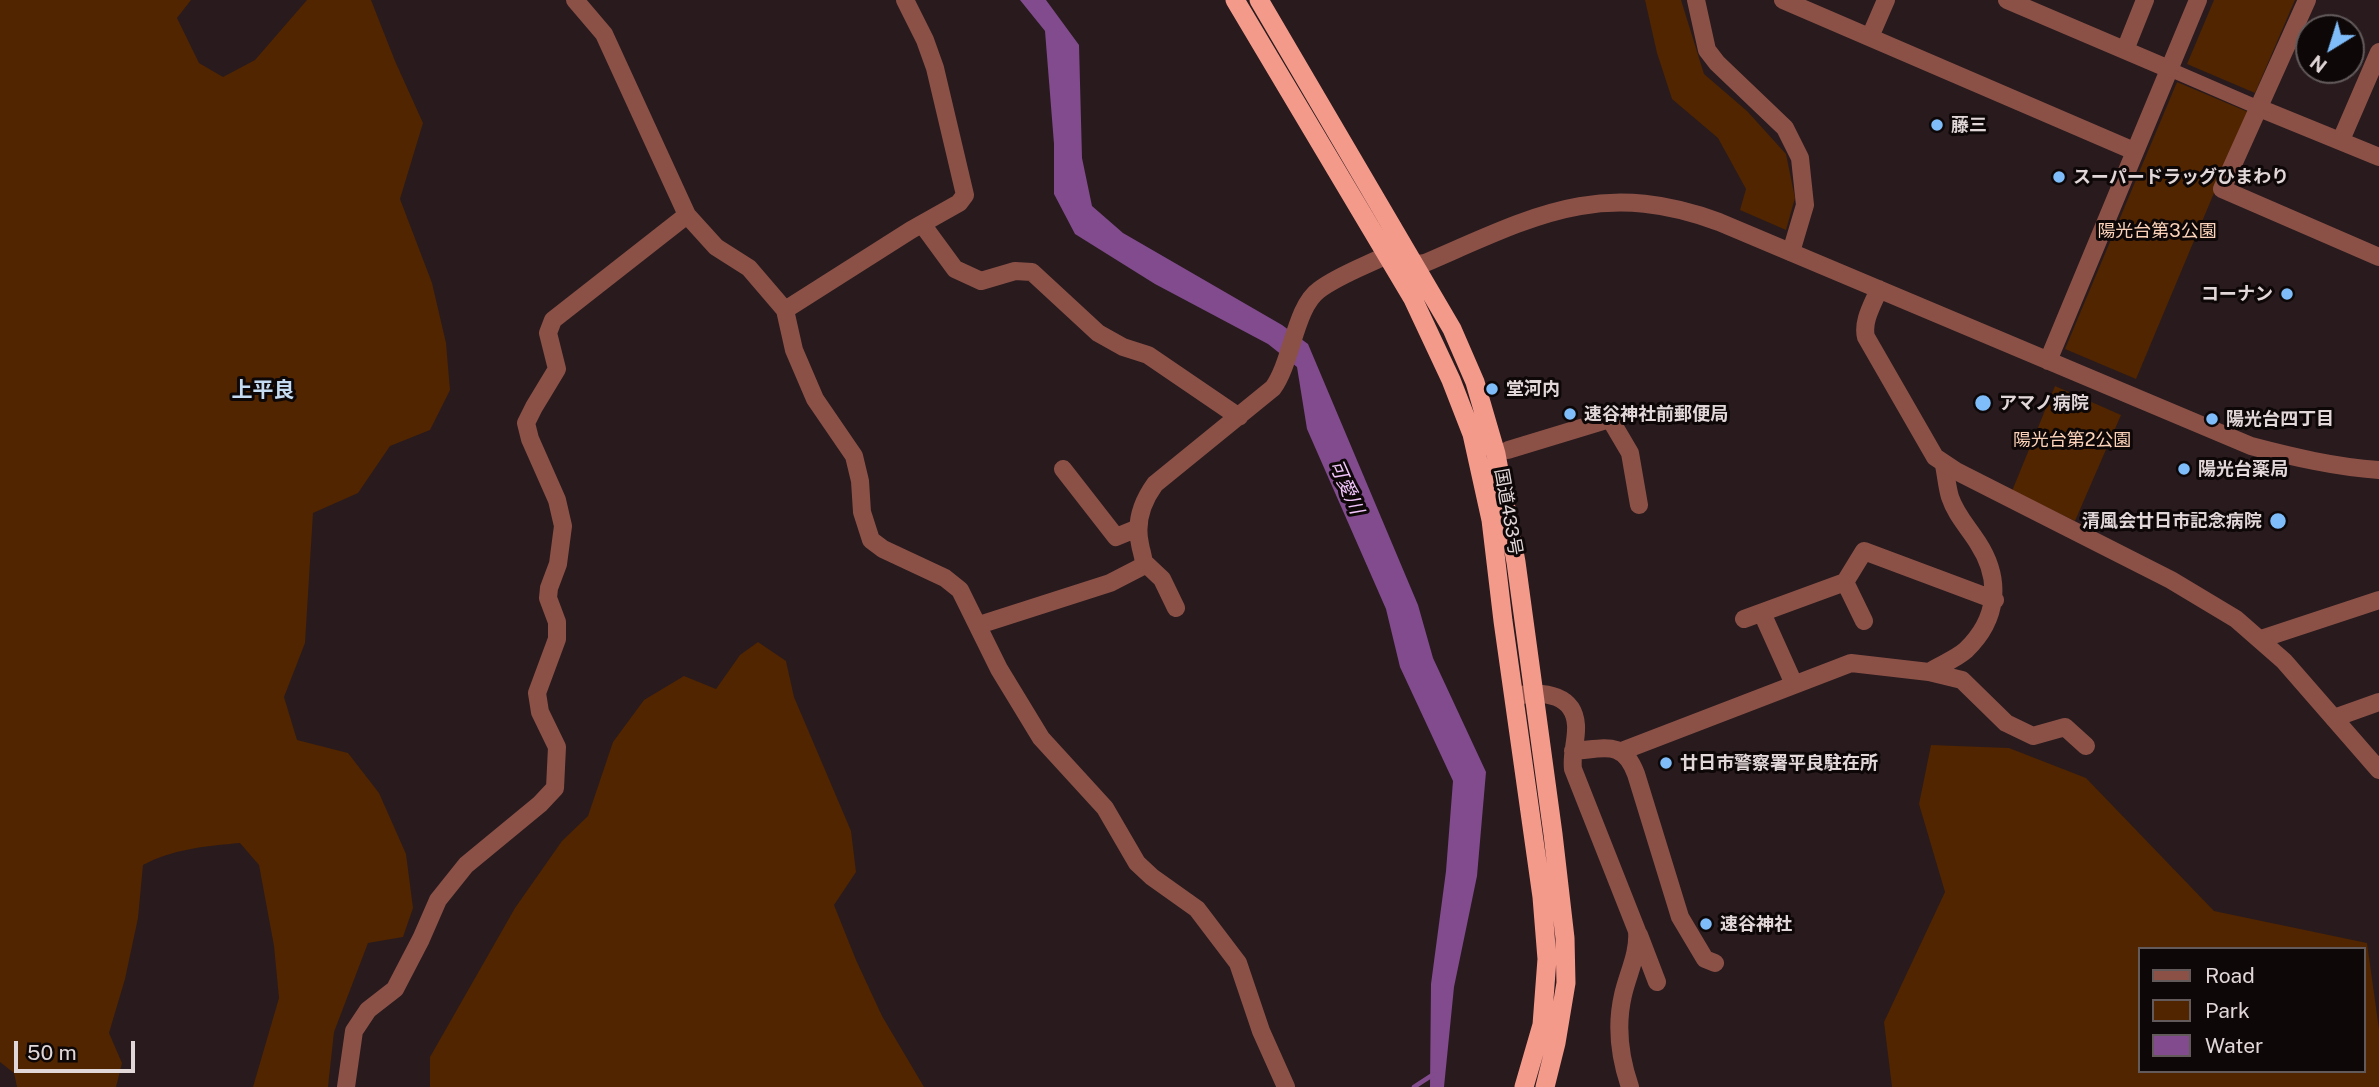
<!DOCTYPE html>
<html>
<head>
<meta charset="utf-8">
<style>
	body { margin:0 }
	#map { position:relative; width:2379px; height:1087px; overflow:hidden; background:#281a1d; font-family:"Public Sans",sans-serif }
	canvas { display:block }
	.legend { position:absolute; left:2138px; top:947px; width:228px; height:126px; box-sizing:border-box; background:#0d0708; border:2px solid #625a5b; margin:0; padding:9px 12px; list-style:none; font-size:21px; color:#e1d7d8 }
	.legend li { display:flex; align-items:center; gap:14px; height:35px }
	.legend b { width:35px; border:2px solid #625a5b }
	.north { position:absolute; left:2295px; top:14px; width:70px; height:70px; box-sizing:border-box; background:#0d0708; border:2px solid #625a5b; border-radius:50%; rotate:218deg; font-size:19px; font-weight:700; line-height:28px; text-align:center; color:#e1d7d8 }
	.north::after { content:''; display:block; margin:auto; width:24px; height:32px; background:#7fbdfa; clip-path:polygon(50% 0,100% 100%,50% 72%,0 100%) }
	.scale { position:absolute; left:14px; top:1041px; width:121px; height:32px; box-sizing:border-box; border:4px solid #e1d7d8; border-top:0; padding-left:9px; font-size:21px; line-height:24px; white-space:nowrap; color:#e1d7d8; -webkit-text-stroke:5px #0d0708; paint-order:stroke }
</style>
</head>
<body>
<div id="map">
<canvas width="2379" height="1087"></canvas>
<ul class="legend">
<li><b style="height:9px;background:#8b5147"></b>Road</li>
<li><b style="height:19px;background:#502500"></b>Park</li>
<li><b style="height:19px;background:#814b8d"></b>Water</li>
</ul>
<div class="north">N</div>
<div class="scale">50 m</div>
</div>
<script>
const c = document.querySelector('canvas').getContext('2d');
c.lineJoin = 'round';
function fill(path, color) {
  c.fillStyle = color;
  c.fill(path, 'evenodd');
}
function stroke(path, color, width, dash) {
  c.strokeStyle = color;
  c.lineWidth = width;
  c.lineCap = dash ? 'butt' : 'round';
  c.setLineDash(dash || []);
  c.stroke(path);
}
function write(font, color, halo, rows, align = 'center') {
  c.font = font + ' "Public Sans","Noto Sans JP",sans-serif';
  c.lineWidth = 6;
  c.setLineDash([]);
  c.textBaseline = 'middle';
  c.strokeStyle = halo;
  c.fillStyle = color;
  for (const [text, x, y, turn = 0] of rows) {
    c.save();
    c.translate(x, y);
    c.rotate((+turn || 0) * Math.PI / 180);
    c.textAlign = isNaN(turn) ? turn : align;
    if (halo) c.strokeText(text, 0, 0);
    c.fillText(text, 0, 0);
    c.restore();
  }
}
fill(new Path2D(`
	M 0,0 L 191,0 L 177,18 L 199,63 L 223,77 L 255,60 L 307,0 L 371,0 L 395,61 L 423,123 L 400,199 L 432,283 L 446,343 L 450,390 L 430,430 L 390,446 L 358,493 L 313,513 L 305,643 L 284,697 L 297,740 L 348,753 L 379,793 L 406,854 L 413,908 L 403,937 L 368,943 L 334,1032 L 328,1087 L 253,1087 L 279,998 L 274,946 L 259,865 L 240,843 C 206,846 173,849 143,865 L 138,918 L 125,979 L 109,1033 L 122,1063 L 116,1087 L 17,1087 L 14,1073 L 0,1062 Z
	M 1645,0 L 1681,0 L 1704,74 L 1747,111 L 1786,154 L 1795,198 L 1786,230 L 1740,210 L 1746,189 L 1718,138 L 1672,99 L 1657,53 Z
	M 2214,0 L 2295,0 L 2255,93 L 2187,64 Z
	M 2177,82 L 2248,112 L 2136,379 L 2065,349 Z
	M 2055,386 L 2121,415 L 2075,521 L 2012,491 Z
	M 758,642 L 786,661 L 794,697 L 851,831 L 856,872 L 834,905 L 856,960 L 882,1016 L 924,1087 L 430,1087 L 430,1057 L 515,908 L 562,841 L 588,816 L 613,742 L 644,700 L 684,676 L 716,689 L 740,655 Z
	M 1931,745 L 2009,748 L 2086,778 L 2214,911 L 2367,943 L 2379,1029 L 2379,1087 L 1892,1087 L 1884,1022 L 1945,892 L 1919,804 ZM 2139,949 L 2363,949 L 2363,1071 L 2139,1071 Z`), '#502500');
fill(new Path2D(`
	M 1020,0 L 1046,0 L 1079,45 L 1082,158 L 1092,206 L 1123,233 L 1282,325 L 1308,344 L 1418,605 L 1433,658 L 1486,772 L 1477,876 L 1454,987 L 1444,1087 L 1430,1087 L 1431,984 L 1446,871 L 1453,781 L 1400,667 L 1386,609 L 1307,429 L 1297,367 L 1268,344 L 1155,284 L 1075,234 L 1054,194 L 1054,144 L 1045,31 Z`), '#814b8d');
stroke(new Path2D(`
	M 1414,1087 L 1434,1074`), '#814b8d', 4.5);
stroke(new Path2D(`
	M 2169,69 L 2259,108`), '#8b5147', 14);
stroke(new Path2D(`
	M 575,0 L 604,34 L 687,215 L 716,247 L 749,268 L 785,310 L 794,350 L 815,399 L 854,456 L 860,481 L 862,512 L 871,540 L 883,549 L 945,578 L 960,590 L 999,669 L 1041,738 L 1105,808 L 1137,863 L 1152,877 L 1197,909 L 1238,963 L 1261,1031 L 1286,1087
	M 1696,0 L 1707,50 L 1717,63 L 1785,128 L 1800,158 L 1805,205 L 1791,252
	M 1783,0 L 2134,151
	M 2007,0 L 2169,69
	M 2307,0 L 2222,189 L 2379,257
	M 1870,37 L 1886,0
	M 2125,50 L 2145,0
	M 2259,108 L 2379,157
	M 2341,140 L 2379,52
	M 922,224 L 955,269 L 981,281 L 1015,271 L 1032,272 L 1098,333 L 1123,347 L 1148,355 L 1239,417
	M 785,310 L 911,230 L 959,203 L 965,195 L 935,68 L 925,40 L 905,0
	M 1508,450 L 1610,419 L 1630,453 L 1639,505
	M 1063,469 L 1116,537 L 1138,528
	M 1145,563 L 1162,579 L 1176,608
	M 1845,582 L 1864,621
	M 1762,613 L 1794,684
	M 1744,619 L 1845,582 L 1864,551 L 1995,600
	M 979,625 L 1110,583 L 1143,566 C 1145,558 1141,552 1140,544 C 1135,522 1142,502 1155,484 L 1273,388 C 1292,362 1295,307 1319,290 C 1337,276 1365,266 1387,255
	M 2261,639 L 2379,600
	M 1929,672 C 1940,665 1956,659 1966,650 C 1998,619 2002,580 1978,543 C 1968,527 1956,515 1950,497 C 1947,487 1946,475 1944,465
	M 1521,695 C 1545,691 1574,695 1576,725 C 1577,740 1571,754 1573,769 L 1637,931 C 1639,953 1628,973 1623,995 C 1616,1025 1620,1058 1630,1087
	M 2334,718 L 2379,702
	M 1573,751 C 1604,749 1623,739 1636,774 L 1680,917 L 1705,959 L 1715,963
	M 1622,751 L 1851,663 L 1929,672 L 1962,680 L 2006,723 L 2033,736 L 2065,727 L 2086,746
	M 1639,935 L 1657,982
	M 346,1087 L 354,1031 L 368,1010 L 395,989 L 421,939 L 438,900 L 466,865 L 540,804 L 555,788 L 557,747 L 540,712 L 537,693 L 557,639 L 557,622 L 548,598 L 549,588 L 558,564 L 563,526 L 557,500 L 530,439 L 526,423 L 534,407 L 557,369 L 548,333 L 553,320 L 687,215`), '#8b5147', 18);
stroke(new Path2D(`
	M 1402,263 L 1413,265 L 1425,263 C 1534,216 1600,178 1719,222 L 2251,446 C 2293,457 2335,467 2379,470
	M 1879,289 C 1873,304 1862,321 1866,337 L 1935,457 L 1956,471 L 2171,580 L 2236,619 L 2284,661 L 2379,770
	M 2048,361 L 2198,0`), '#8b5147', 18);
stroke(new Path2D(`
	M 1235,0 L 1413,299 L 1451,380 L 1472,434 L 1491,520 L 1503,621 L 1542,897 L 1547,959 L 1542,1025 L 1524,1087
	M 1259,0 L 1452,329 L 1475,382 L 1496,454 L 1516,562 L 1553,834 L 1565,938 L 1566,983 L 1556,1043 L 1545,1087`), '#f49a8a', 19);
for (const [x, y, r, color] of [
	[1937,125,7,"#7fbdfa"],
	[2059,177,7,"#7fbdfa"],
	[2287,294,7,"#7fbdfa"],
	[1492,389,7,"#7fbdfa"],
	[1983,403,9,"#7fbdfa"],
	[1570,414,7,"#7fbdfa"],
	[2212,419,7,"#7fbdfa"],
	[2184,469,7,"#7fbdfa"],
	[2278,521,9,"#7fbdfa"],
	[1666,763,7,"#7fbdfa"],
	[1706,924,7,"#7fbdfa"]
]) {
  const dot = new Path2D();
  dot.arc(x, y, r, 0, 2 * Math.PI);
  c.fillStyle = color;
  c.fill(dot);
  stroke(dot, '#0d0708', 2.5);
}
write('bold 18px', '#e1d7d8', '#0d0708', [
	["藤三",1951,125],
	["スーパードラッグひまわり",2073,177],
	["コーナン",2273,294,"right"],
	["堂河内",1506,389],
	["アマノ病院",1999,403],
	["速谷神社前郵便局",1584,414],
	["陽光台四丁目",2226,419],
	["陽光台薬局",2198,469],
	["清風会廿日市記念病院",2262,521,"right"],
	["廿日市警察署平良駐在所",1680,763],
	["速谷神社",1720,924]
], 'left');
write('18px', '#fcd3b8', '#0d0708', [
	["陽光台第3公園",2157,231],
	["陽光台第2公園",2072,440]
]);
write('18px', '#e1d7d8', '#0d0708', [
	["国道433号",1508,512,80]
]);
write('italic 19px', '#f2c5fc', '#0d0708', [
	["可愛川",1346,487,66]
]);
write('bold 21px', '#c5dcf3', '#0d0708', [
	["上平良",263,391]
]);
</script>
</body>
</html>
